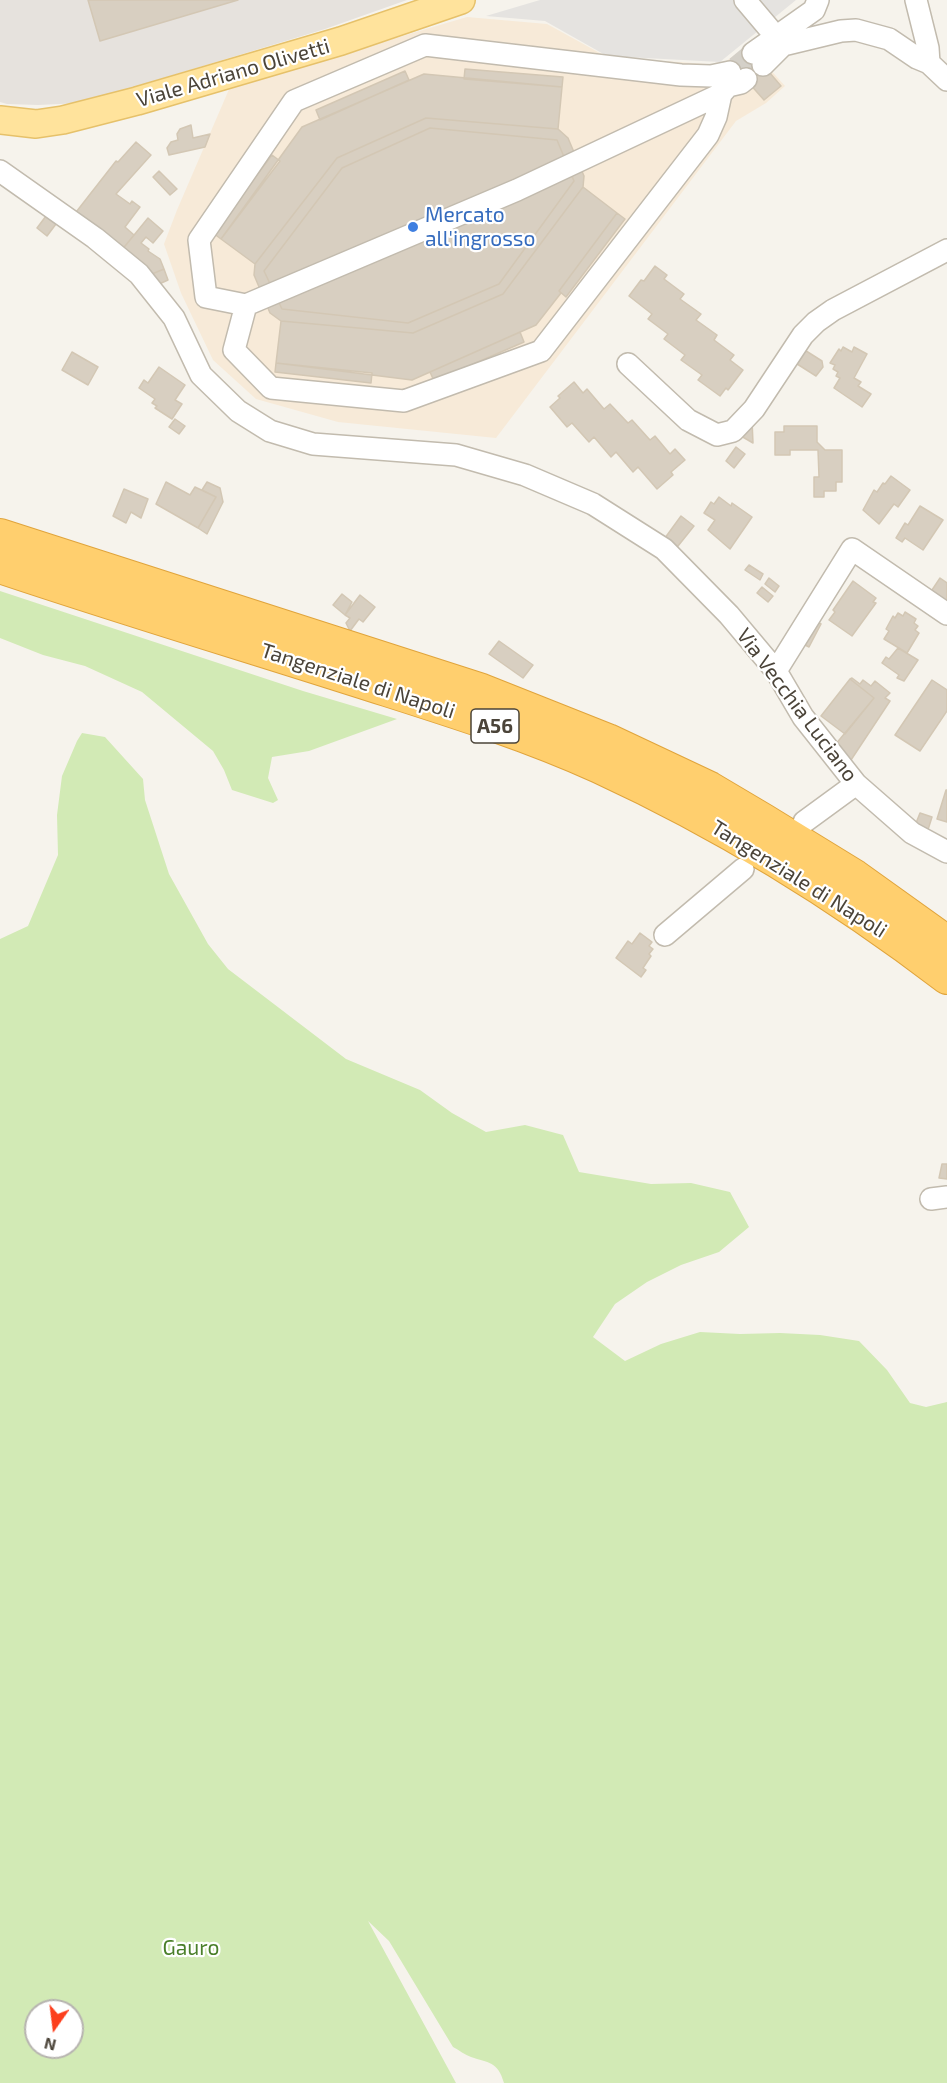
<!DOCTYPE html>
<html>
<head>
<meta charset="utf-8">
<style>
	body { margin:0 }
	#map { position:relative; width:947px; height:2083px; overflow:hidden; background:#f6f3ec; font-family:"Exo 2",sans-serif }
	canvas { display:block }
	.north { position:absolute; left:24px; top:1999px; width:60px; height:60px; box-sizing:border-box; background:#fff; border:2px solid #b7b4b0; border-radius:50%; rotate:194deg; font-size:16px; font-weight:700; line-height:24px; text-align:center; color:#4b4439 }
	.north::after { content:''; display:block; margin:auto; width:21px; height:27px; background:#fc3f1d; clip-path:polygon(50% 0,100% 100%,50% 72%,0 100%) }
</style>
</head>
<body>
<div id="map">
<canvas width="947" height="2083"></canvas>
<div class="north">N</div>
</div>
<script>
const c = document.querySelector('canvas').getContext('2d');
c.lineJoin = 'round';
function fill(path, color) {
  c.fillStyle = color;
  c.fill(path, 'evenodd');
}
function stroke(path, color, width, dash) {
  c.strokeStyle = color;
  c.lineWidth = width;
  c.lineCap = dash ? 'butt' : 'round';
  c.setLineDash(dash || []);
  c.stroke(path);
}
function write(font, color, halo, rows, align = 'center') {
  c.font = font + ' "Exo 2",sans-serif';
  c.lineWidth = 4.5;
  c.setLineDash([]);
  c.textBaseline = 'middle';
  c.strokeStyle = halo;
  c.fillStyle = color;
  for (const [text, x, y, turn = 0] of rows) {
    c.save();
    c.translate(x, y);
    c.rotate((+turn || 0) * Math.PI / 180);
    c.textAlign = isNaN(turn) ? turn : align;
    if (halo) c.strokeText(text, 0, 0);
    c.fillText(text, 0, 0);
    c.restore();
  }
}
fill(new Path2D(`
	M 467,17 L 547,24 L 607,57 L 721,65 L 748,45 L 785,86 L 766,103 L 736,121 L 496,438 L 338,422 L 256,399 L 213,360 L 181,293 L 164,244 L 177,210 L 230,87 Z`), '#f7ead8');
fill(new Path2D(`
	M 0,0 L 407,0 L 325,29 L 81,103 L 38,105 L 7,104 L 0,102 Z`), '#e6e2dd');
fill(new Path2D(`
	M 0,591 L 303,691 L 397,719 L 309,751 L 272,757 L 268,778 L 278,800 L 273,803 L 232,790 L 224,770 L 213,751 L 142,692 L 85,666 L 43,655 L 0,638 Z
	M 82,733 L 105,737 L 143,779 L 145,800 L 169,874 L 208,944 L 228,969 L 346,1059 L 420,1090 L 452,1113 L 486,1132 L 525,1125 L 563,1135 L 579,1172 L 651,1184 L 691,1183 L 730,1192 L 749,1227 L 719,1252 L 681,1265 L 647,1282 L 615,1304 L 593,1337 L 625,1361 L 661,1344 L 700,1332 L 740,1334 L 780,1333 L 820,1335 L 859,1341 L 887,1370 L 910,1403 L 926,1407 L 947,1402 L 947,2083 L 504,2083 C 498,2061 488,2063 471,2057 C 465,2055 459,2050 453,2047 L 389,1941 L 368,1921 L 456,2083 L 0,2083 L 0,939 L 28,926 L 58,855 L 57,815 L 62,776 L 77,741 ZM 36,2011 L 72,2011 L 72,2047 L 36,2047 Z`), '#d2eab5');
fill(new Path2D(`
	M 540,0 L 796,0 L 720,62 L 607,56 L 545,21 L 486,16 Z`), '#e5e3e0');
const building = new Path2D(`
	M 88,0 L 238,0 L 100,41 Z
	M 749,49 L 758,59 L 741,74 L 732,63 Z
	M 758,59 L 781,86 L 764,100 L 741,74 Z
	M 465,69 L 563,77 L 562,87 L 464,79 Z
	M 405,71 L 409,80 L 320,120 L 316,110 Z
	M 424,74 L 562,87 L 558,129 L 426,118 L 337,158 L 255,264 L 221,239 L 302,127 Z
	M 426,118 L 558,129 L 568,138 L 584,176 L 583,187 L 503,294 L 413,333 L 281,321 L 270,313 L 254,275 L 255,264 L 337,158 ZM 430,128 L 557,140 L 574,181 L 499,284 L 408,323 L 282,309 L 264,271 L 342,168 Z
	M 191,125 L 193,138 L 210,134 L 205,147 L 169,155 L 167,148 L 171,142 L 178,140 L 177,134 L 180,129 Z
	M 430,128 L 557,140 L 574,181 L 499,284 L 408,323 L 282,309 L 264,271 L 342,168 Z
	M 136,142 L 151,155 L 116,194 L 130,204 L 132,201 L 140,207 L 125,227 L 134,235 L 121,251 L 73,216 L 116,161 L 118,162 Z
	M 272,155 L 280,161 L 221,239 L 213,233 Z
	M 159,171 L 177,189 L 170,195 L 153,177 Z
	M 583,187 L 617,213 L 559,291 L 561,293 L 536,325 L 412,380 L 276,363 L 281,321 L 413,333 L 503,294 Z
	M 617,213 L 625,219 L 566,297 L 559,291 Z
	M 46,216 L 56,224 L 47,236 L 37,228 Z
	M 148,218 L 163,231 L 153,243 L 146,237 L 141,243 L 149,249 L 148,251 L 160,259 L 164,269 L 152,274 L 121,251 Z
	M 655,266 L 667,275 L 664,279 L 684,294 L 680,299 L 701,314 L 696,320 L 717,335 L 714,340 L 734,355 L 730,360 L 743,370 L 728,390 L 726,388 L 720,396 L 698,380 L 702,375 L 681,360 L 685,355 L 664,339 L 668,334 L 648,319 L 652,314 L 629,296 L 641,280 L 644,281 Z
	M 164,269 L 168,280 L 157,285 L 152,274 Z
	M 520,332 L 524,342 L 434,381 L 430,372 Z
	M 843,347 L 852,352 L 854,347 L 867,354 L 854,378 L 861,382 L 858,386 L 871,394 L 862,407 L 834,388 L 840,378 L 836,376 L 838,372 L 833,369 L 835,365 L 830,363 L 839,349 L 841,351 Z
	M 803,349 L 822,361 L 823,367 L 816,376 L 794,362 Z
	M 72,352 L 98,367 L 88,385 L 62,370 Z
	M 276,363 L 372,373 L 371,383 L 275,372 Z
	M 159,367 L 185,385 L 175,400 L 182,404 L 172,419 L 155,408 L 157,406 L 152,403 L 155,399 L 139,388 L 144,380 L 148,383 Z
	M 574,382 L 583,393 L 587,389 L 604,409 L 610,404 L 628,423 L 632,420 L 650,440 L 655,436 L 670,454 L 675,449 L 685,460 L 671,472 L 673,475 L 657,489 L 638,467 L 633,472 L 616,452 L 611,457 L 594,437 L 589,442 L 572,423 L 567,427 L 550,407 L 560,398 L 558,396 Z
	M 175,419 L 185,426 L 179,434 L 169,427 Z
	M 752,420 L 753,443 L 741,436 Z
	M 784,426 L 817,426 L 817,442 L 825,450 L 842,450 L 842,482 L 836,482 L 836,491 L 824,491 L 824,497 L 814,497 L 814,477 L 819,477 L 818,450 L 790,450 L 790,455 L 775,455 L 775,432 L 784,432 Z
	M 736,447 L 745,454 L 734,468 L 726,461 Z
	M 891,476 L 910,490 L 898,507 L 894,504 L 879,524 L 863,510 L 874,490 L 877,492 L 883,483 L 885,484 Z
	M 166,482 L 190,495 L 195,487 L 216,497 L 198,528 L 156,504 Z
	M 207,482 L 220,488 L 223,502 L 207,534 L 198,528 L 216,497 L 202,490 Z
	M 124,489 L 148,499 L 141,518 L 131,512 L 126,523 L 113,516 Z
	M 719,497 L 731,506 L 732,503 L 752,517 L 730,549 L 708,530 L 715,520 L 704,513 L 711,502 L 714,504 Z
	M 920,506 L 943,520 L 923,550 L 905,538 L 902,542 L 896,538 L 905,523 L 908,525 Z
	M 681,516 L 694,526 L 674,551 L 662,542 Z
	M 749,565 L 763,574 L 760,580 L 745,570 Z
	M 769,578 L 779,586 L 775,592 L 765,584 Z
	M 940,578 L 947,583 L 947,602 L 928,596 Z
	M 853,581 L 876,598 L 873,602 L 876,603 L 852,636 L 829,620 L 835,612 L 833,610 Z
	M 762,587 L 773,596 L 768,602 L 757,593 Z
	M 342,594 L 352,602 L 345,615 L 333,605 Z
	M 360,595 L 375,607 L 363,622 L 359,619 L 350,631 L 346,623 L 350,618 L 345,615 Z
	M 905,612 L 916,619 L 914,623 L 918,626 L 915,630 L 919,633 L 907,653 L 884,639 L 889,631 L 886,629 L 893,616 L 895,618 L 898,613 L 903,616 Z
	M 813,619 L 821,624 L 809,647 L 799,642 Z
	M 499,641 L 533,665 L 523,678 L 489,654 Z
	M 898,648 L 918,660 L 904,681 L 897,678 L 899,675 L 882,663 L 886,657 L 889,659 Z
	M 852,678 L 860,684 L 863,680 L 871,686 L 875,681 L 890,693 L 885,698 L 890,701 L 849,763 L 835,745 L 874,698 L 850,679 Z
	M 850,679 L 874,698 L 845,734 L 821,716 Z
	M 932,680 L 947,690 L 947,711 L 920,751 L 895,735 Z
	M 946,790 L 947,790 L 947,822 L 937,819 Z
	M 920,813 L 932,817 L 926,836 L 914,828 Z
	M 640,933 L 652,942 L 649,946 L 653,949 L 649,954 L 651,956 L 643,968 L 646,970 L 641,977 L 616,958 L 628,941 L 632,944 Z
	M 942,1164 L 947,1164 L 947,1179 L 939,1178 Z`);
fill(building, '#d8cfc1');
stroke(building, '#d3c7b4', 1.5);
stroke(new Path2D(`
	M 736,67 L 753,53`), '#d4d0c8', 21, [21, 10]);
const minor = new Path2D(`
	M 745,0 L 783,45
	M 916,0 L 928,48 L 929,63 L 947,80
	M 753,53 L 814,10 L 818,0
	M 763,65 L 783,45 L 841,31 L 856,30 L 889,39 L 917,58 L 929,63
	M 721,94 L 517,190 L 246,305 L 206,297 L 199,240 L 294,101 L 425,45 L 681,75 L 711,76 L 730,72
	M 0,171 L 95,238 L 139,274 L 174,318 L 201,375 L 238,411 L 270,431 L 313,444 L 456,455 L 525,475 L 593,504 L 664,549 L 729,615 L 776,671 L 803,717 L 856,784 L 912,833 L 947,852
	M 246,305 L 234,350 L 271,388 L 404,401 L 541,351 L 708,135 L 716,117 L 721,94 L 728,86 L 741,83 L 746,79
	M 628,364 L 688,420 L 717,435 L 733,431 L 754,409 L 803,335 L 816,322 L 833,310 L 947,250
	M 776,671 L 852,549 L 947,614
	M 804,822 L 856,784
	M 665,935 L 743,869
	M 931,1199 L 947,1197`);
const major = new Path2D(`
	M 0,120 L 36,124 L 63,120 L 137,101 L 341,41 L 461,0`);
const highway = new Path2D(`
	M 0,535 L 482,690 L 608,740 L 710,788 L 764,820 L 855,876 L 947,942
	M 0,567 C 119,607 239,643 358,681 C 439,707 522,732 599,767 C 725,825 837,894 947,978`);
stroke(minor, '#c2bbae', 24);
stroke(major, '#e6c16a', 30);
stroke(highway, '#e0a43c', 34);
stroke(minor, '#fff', 21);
stroke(major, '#ffe39c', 27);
stroke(highway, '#ffcf6e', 32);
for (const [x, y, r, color] of [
	[413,227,6,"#3f7fe0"]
]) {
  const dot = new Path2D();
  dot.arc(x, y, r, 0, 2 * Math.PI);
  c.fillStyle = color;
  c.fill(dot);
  stroke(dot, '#fff', 2);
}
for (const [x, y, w] of [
	[495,726,48]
]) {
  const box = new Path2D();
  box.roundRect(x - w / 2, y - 17, w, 34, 4.5);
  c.fillStyle = '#fff';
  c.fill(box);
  stroke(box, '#4b4439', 1.5);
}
write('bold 20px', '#4b4439', null, [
	["A56",495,726]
]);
write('21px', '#4b4439', '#fff', [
	["Viale Adriano Olivetti",233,73,-16],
	["Tangenziale di Napoli",358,681,18],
	["Via Vecchia Luciano",797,705,53],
	["Tangenziale di Napoli",799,879,32]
]);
write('21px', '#366cbe', '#fff', [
	["Mercato",425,215],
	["all'ingrosso",425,239]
], 'left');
write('21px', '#4a7f2a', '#fff', [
	["Gauro",191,1948]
]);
</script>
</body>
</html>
